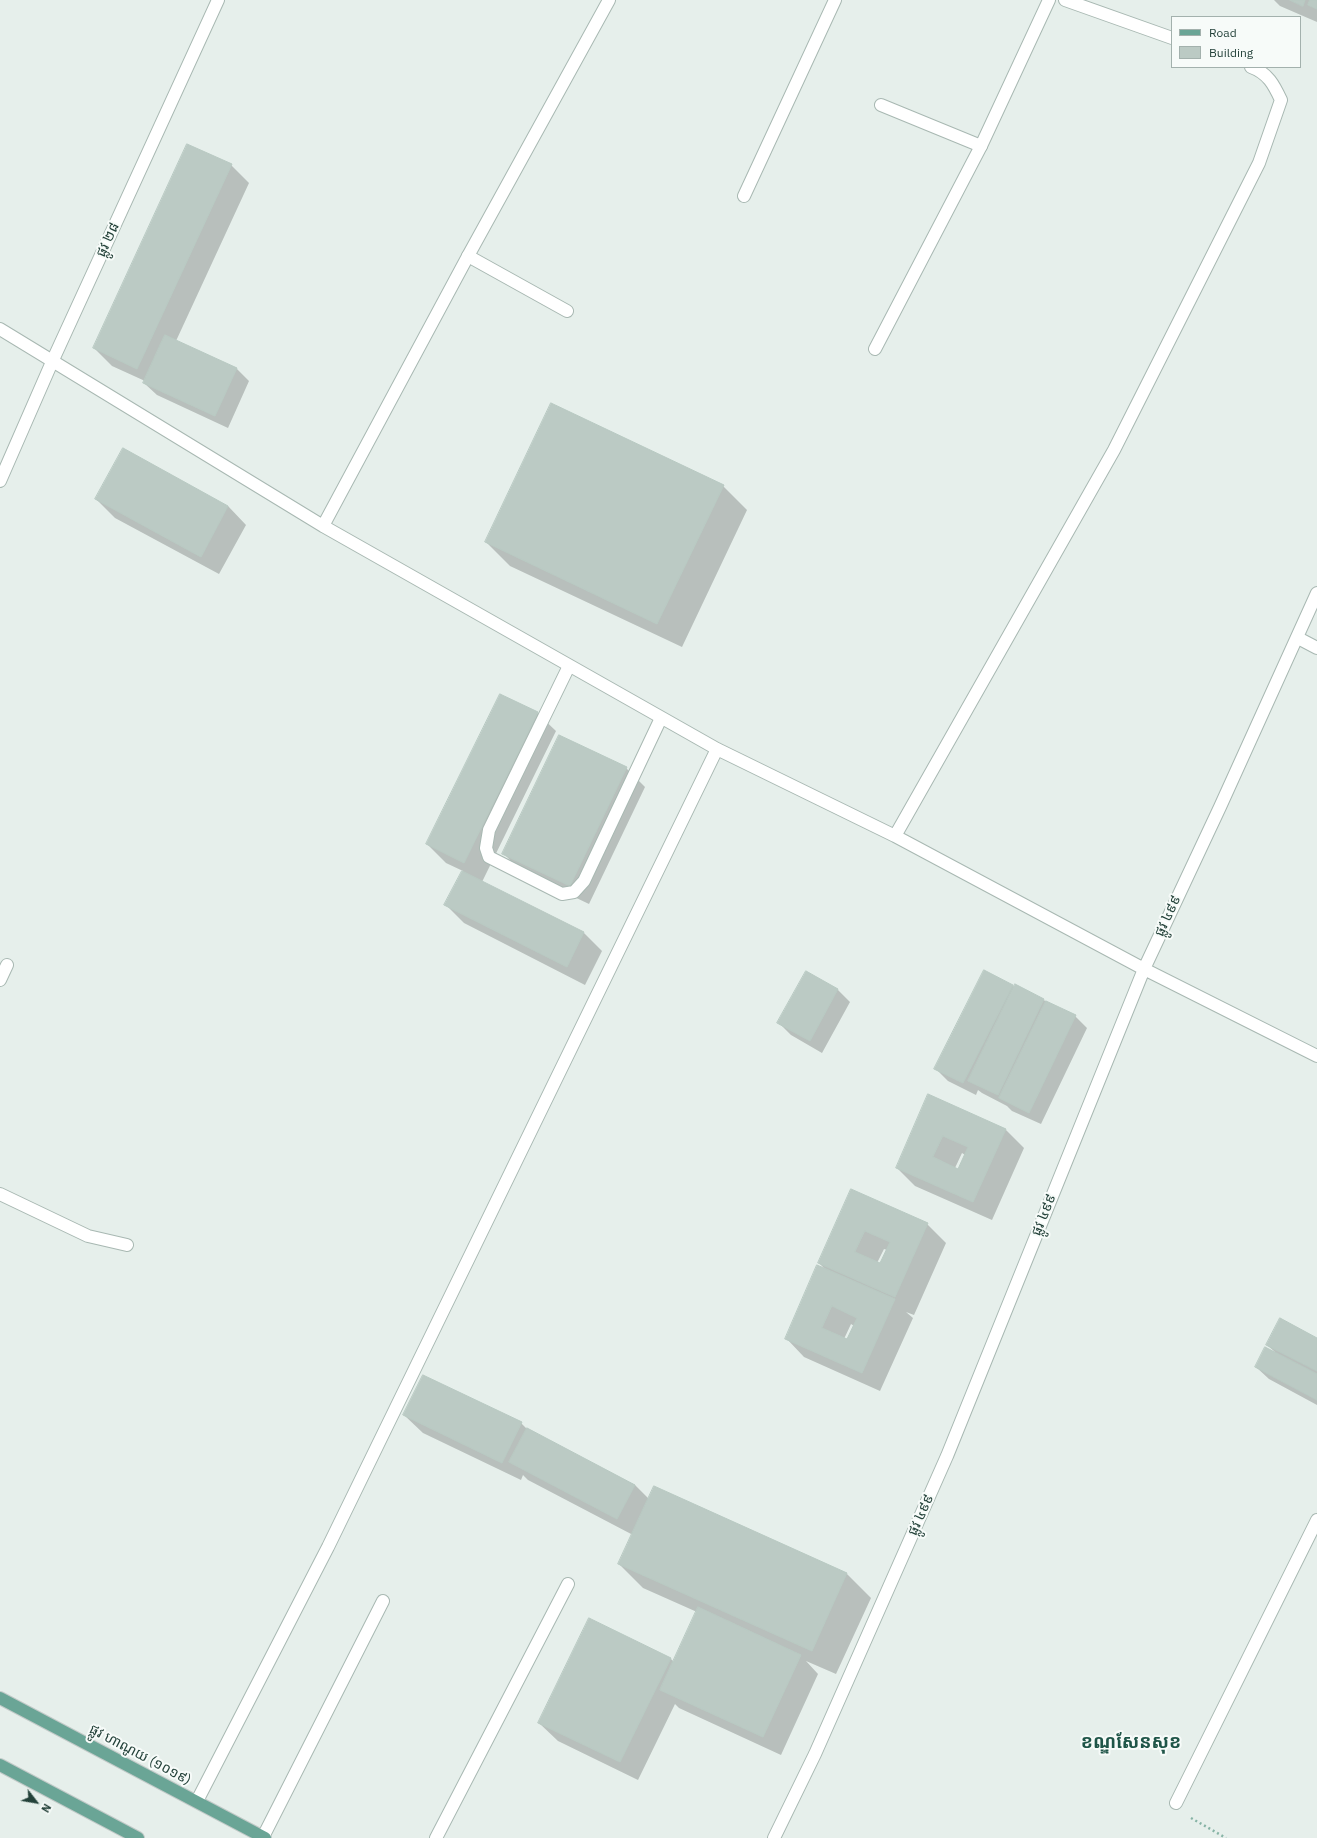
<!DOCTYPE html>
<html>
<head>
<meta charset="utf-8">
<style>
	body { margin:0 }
	#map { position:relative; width:1317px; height:1838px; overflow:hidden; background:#e6efeb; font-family:"IBM Plex Sans",sans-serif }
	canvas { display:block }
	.legend { position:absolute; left:1171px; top:16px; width:130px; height:52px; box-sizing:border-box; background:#f7fbf9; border:1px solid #a3b1ad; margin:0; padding:5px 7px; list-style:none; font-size:12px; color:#24423a }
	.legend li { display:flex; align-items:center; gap:8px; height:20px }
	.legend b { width:20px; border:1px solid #a3b1ad }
	.north { position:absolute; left:16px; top:1782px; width:40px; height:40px; -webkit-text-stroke:3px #f7fbf9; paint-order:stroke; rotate:121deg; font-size:11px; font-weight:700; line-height:16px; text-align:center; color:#24423a }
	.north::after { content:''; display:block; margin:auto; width:14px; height:18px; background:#24423a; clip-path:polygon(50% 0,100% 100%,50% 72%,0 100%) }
</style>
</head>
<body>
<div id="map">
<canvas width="1317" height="1838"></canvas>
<ul class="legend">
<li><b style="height:5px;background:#6aa596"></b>Road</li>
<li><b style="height:11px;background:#bbcac4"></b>Building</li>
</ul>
<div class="north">N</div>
</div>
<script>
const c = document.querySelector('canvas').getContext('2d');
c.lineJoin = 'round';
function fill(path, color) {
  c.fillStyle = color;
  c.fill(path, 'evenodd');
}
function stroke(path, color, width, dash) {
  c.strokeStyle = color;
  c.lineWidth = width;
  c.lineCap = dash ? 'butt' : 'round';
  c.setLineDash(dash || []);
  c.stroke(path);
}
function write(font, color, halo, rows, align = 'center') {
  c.font = font + ' "IBM Plex Sans","Noto Sans Khmer",sans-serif';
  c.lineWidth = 4;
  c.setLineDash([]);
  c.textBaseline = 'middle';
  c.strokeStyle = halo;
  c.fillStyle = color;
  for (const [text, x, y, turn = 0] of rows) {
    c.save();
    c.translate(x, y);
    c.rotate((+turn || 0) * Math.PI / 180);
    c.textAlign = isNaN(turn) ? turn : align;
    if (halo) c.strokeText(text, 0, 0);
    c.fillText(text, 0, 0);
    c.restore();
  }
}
fill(new Path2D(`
	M 1274,0 L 1317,0 L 1317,22 L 1280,6 Z
	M 231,165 L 249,183 L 176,341 L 237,369 L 249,381 L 228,428 L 157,395 L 144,383 L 145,381 L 112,366 L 94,348 Z
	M 723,486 L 747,510 L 682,647 L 510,566 L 486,542 Z
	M 96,499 L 228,506 L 246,525 L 219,574 L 115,518 Z
	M 537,713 L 556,731 L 482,882 L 584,933 L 602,951 L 585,985 L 464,923 L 446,905 L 463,871 L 446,863 L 427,844 Z
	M 626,768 L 645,787 L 589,904 L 522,872 L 504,854 Z
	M 806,972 L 838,990 L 850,1002 L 822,1053 L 791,1035 L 778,1022 Z
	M 1012,985 L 1015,988 L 1016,986 L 1075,1016 L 1087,1028 L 1041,1124 L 1012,1111 L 1007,1106 L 982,1093 L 978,1090 L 976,1095 L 948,1081 L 936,1069 Z
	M 929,1096 L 1005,1129 L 1024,1148 L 992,1220 L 915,1186 L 897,1168 ZM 962,1153 L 965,1155 L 958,1170 L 955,1168 Z
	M 851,1190 L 927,1224 L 946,1243 L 914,1315 L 906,1312 L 913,1318 L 880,1391 L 804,1357 L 786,1338 L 825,1269 L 819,1263 ZM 884,1249 L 887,1250 L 880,1265 L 877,1263 ZM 851,1324 L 854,1326 L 847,1340 L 844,1339 Z
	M 1317,1339 L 1317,1405 L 1269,1379 L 1256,1367 L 1275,1352 L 1267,1345 Z
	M 404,1415 L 521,1423 L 528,1430 L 635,1485 L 649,1499 L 654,1487 L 847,1574 L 871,1598 L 836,1674 L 806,1661 L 818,1674 L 781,1755 L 679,1708 L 675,1704 L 638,1780 L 558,1741 L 539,1723 L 670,1658 L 674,1662 L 697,1612 L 643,1588 L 619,1564 L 633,1535 L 528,1480 L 523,1475 L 521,1480 L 423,1433 Z`), '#0003');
const building = new Path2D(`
	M 1290,0 L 1305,0 L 1303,6 Z
	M 1310,0 L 1317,0 L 1317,9 L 1308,5 Z
	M 187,144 L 232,164 L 137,369 L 93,348 Z
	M 165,335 L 237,368 L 215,416 L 143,383 Z
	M 551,403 L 724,485 L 657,624 L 485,542 Z
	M 123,448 L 228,506 L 201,557 L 95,499 Z
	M 500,694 L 538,712 L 464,863 L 426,844 Z
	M 559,735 L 627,767 L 570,886 L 502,854 Z
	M 462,871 L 584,932 L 567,967 L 444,905 Z
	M 984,970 L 1013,985 L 963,1083 L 934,1069 Z
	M 806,971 L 838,989 L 810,1041 L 777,1023 Z
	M 1015,984 L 1044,999 L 998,1095 L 968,1081 Z
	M 1046,1001 L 1076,1015 L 1029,1113 L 999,1098 Z
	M 928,1094 L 1006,1129 L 973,1202 L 896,1168 ZM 943,1136 L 968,1147 L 958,1169 L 933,1157 Z
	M 851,1189 L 928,1223 L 895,1297 L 818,1263 ZM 865,1231 L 890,1242 L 880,1263 L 855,1252 Z
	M 817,1265 L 895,1299 L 862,1373 L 785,1339 ZM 832,1306 L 857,1318 L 847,1339 L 822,1328 Z
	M 1280,1318 L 1317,1338 L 1317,1371 L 1266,1345 Z
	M 1265,1347 L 1317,1374 L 1317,1400 L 1255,1367 Z
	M 423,1375 L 522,1422 L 502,1463 L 403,1415 Z
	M 527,1428 L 635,1485 L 617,1519 L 509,1462 Z
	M 654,1486 L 847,1573 L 812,1651 L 618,1564 Z
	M 698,1607 L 801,1655 L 763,1737 L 660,1690 Z
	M 589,1618 L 671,1658 L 620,1762 L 538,1723 Z`);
fill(building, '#bbcac4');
stroke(building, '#b8c9c2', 1);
const service = new Path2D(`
	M 881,105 L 981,146
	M 744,196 L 835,0
	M 468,256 L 567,311
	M 1298,638 L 1317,648
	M 569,666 L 489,830 L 486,848 L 489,857 L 562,894 L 574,892 L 584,881 L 661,718
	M 0,980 L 7,965`);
const minor = new Path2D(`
	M 1065,0 L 1172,38
	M 0,329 L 323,526 L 717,749 L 895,836 L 1144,969 L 1317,1056
	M 875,349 L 981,146 L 1049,0
	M 323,526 L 468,256 L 609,0
	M 895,836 L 1114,450 L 1259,163 L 1281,100 C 1274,85 1268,73 1251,67
	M 0,1194 L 88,1236 L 127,1245
	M 197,1801 L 328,1547 L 717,749
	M 1176,1803 L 1317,1520
	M 263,1837 L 383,1601
	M 436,1838 L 568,1584
	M 774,1838 L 815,1754 L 947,1456 L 1144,969 L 1220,807 L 1317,593`);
const tertiary = new Path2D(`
	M 0,481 L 52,362 L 218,0`);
const primary = new Path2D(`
	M 0,1698 L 265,1838
	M 0,1765 L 138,1838`);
stroke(service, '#a8b8b2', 14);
stroke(minor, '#a8b8b2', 14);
stroke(tertiary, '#a8b8b2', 14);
stroke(primary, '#c2cac8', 14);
stroke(new Path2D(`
	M 1191,1818 L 1226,1838`), '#86b3a5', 2.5, [2, 3]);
stroke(service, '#fff', 12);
stroke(minor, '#fff', 12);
stroke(tertiary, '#fff', 12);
stroke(primary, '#6aa596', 12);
write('14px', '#24423a', '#f7fbf9', [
	["ផ្លូវ ២៨",108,240,-65],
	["ផ្លូវ ៤៩៩",1168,916,-65],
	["ផ្លូវ ៤៩៩",1044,1215,-68],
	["ផ្លូវ ៤៩៩",921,1515,-66],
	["ផ្លូវ ហាណូយ (១០១៩)",140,1755,28]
]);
write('bold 18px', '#1f5548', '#f7fbf9', [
	["ខណ្ឌសែនសុខ",1131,1743]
]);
</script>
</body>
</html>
